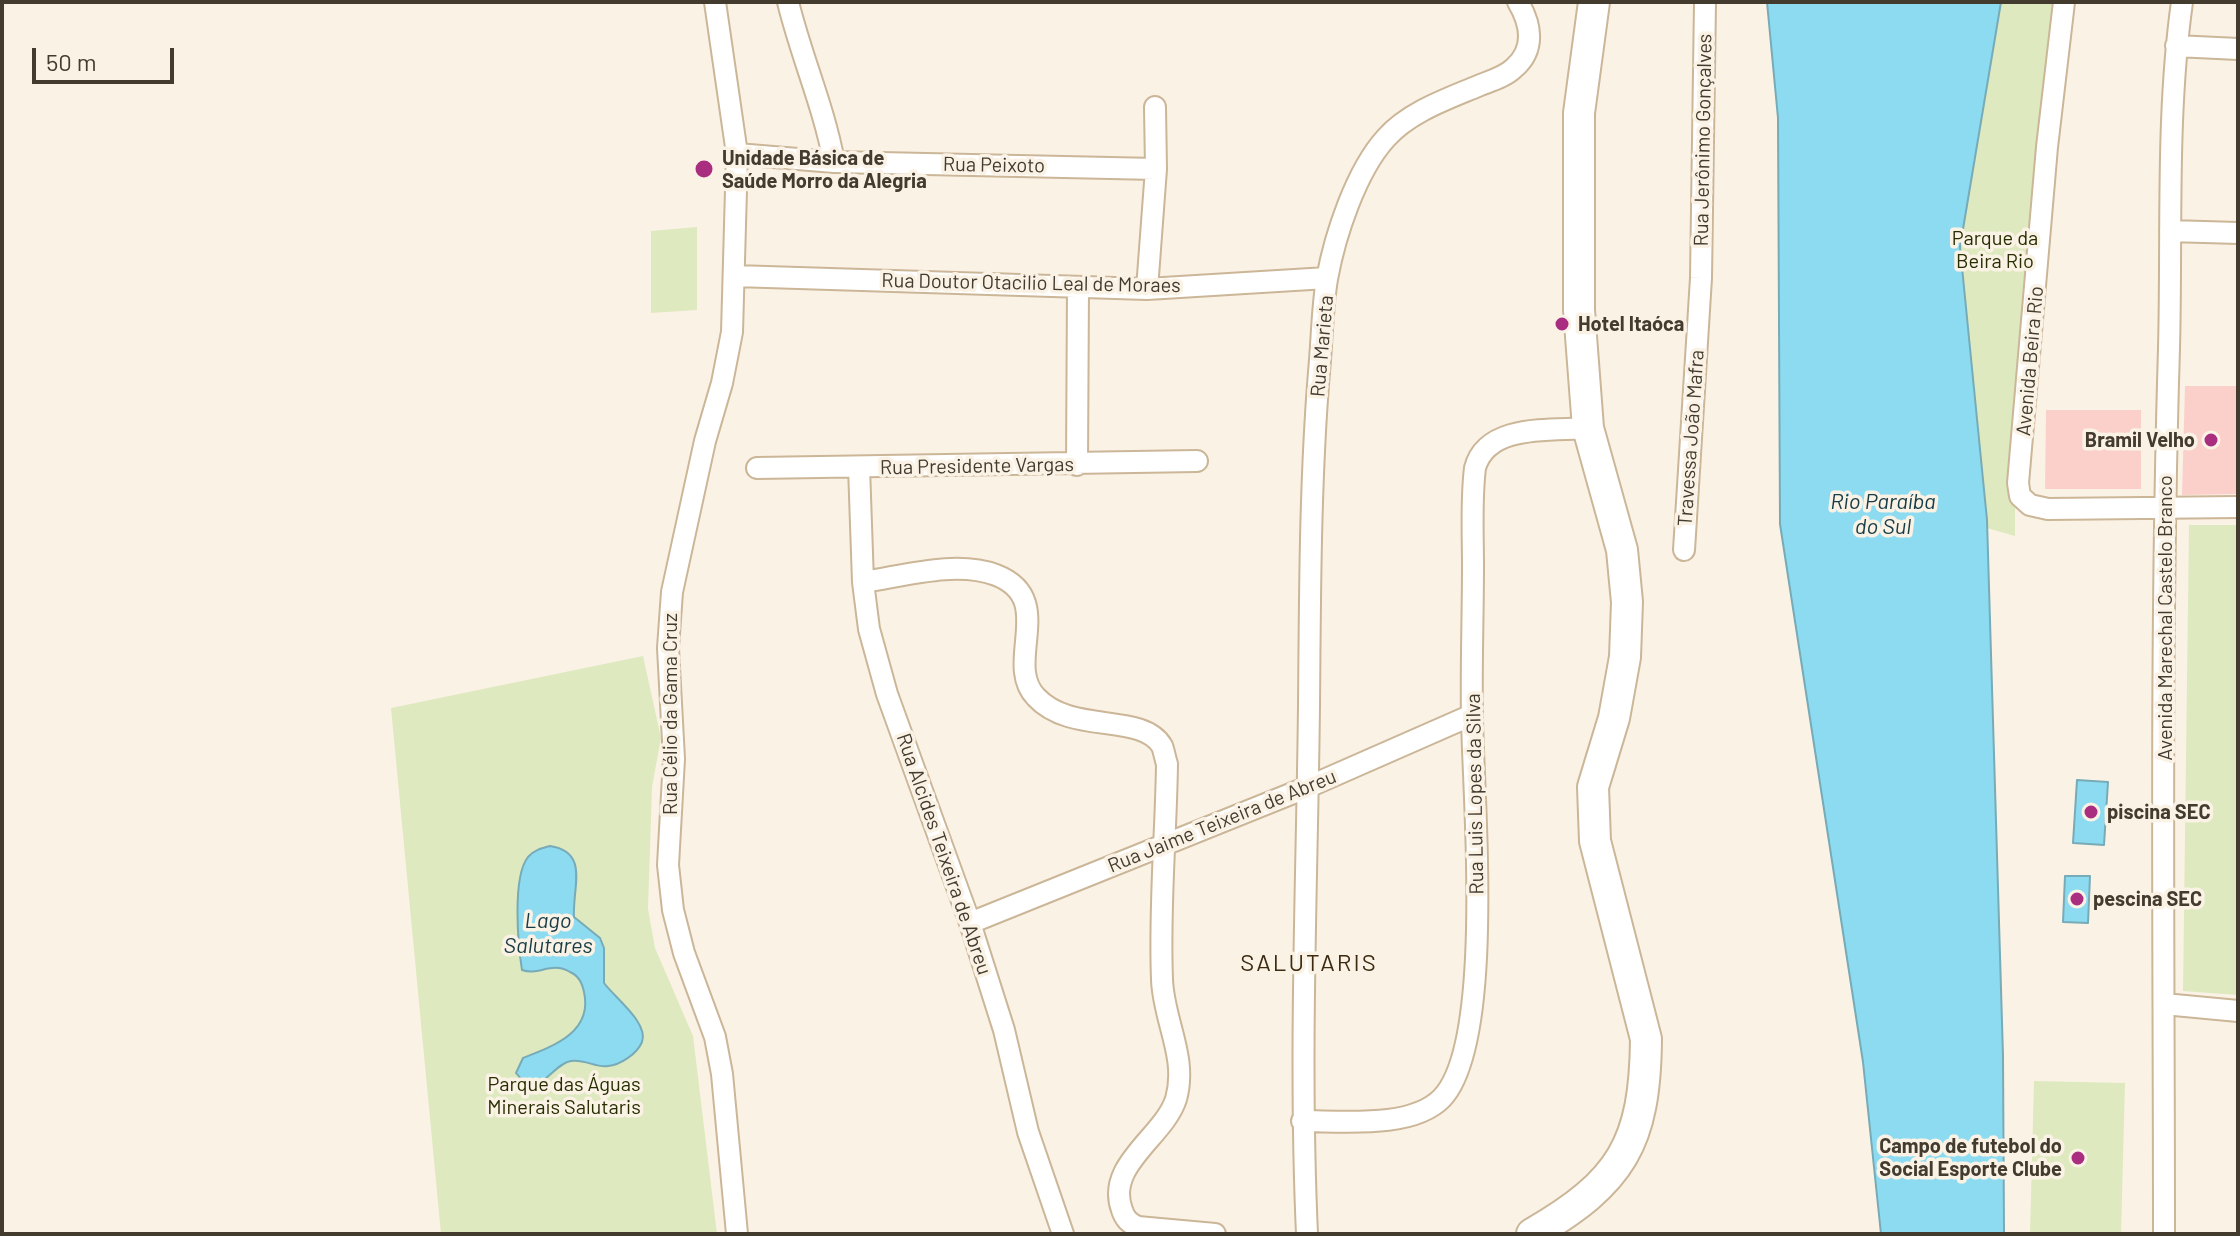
<!DOCTYPE html>
<html>
<head>
<meta charset="utf-8">
<style>
	body { margin:0 }
	#map { position:relative; width:2240px; height:1236px; overflow:hidden; background:#fbf2e6; font-family:Barlow,sans-serif }
	canvas { display:block }
	.frame { position:absolute; inset:0; border:4px solid #443b2f; pointer-events:none }
	.scale { position:absolute; left:32px; top:48px; width:142px; height:36px; box-sizing:border-box; border:4px solid #443b2f; border-top:0; padding-left:10px; font-size:24px; line-height:28px; white-space:nowrap; color:#443b2f; -webkit-text-stroke:6px #fbf2e6; paint-order:stroke }
</style>
</head>
<body>
<div id="map">
<canvas width="2240" height="1236"></canvas>
<div class="frame"></div>
<div class="scale">50 m</div>
</div>
<script>
const c = document.querySelector('canvas').getContext('2d');
c.lineJoin = 'round';
function fill(path, color) {
  c.fillStyle = color;
  c.fill(path, 'evenodd');
}
function stroke(path, color, width, dash) {
  c.strokeStyle = color;
  c.lineWidth = width;
  c.lineCap = dash ? 'butt' : 'round';
  c.setLineDash(dash || []);
  c.stroke(path);
}
function write(font, color, halo, rows, align = 'center') {
  c.font = font + ' Barlow,sans-serif';
  c.lineWidth = 7;
  c.setLineDash([]);
  c.textBaseline = 'middle';
  c.strokeStyle = halo;
  c.fillStyle = color;
  for (const [text, x, y, turn = 0] of rows) {
    c.save();
    c.translate(x, y);
    c.rotate((+turn || 0) * Math.PI / 180);
    c.textAlign = isNaN(turn) ? turn : align;
    if (halo) c.strokeText(text, 0, 0);
    c.fillText(text, 0, 0);
    c.restore();
  }
}
fill(new Path2D(`
	M 2001,2 L 2057,2 L 2015,497 L 2015,536 L 1987,528 L 1960,247 Z
	M 697,227 L 697,310 L 651,313 L 651,231 Z
	M 2189,525 L 2238,525 L 2238,995 L 2183,991 Z
	M 643,656 L 661,738 L 652,787 L 648,909 L 655,948 L 693,1036 L 717,1234 L 441,1234 L 391,708 Z
	M 2034,1081 L 2125,1083 L 2121,1234 L 2030,1234 Z`), '#dee9bf');
const water = new Path2D(`
	M 1767,2 L 2001,2 L 1960,247 L 1987,520 L 2003,1056 L 2004,1234 L 1881,1234 L 1863,1062 L 1780,524 L 1778,118 Z
	M 2077,780 L 2108,782 L 2104,845 L 2073,843 Z
	M 550,846 C 590,852 572,888 574,917 L 600,938 L 604,948 L 604,983 C 615,998 649,1023 642,1042 C 637,1054 620,1065 608,1066 C 596,1068 585,1059 571,1061 C 551,1064 539,1103 516,1073 L 523,1058 C 554,1046 593,1032 584,992 C 582,983 579,976 570,972 C 551,961 539,976 522,970 C 518,945 512,877 528,857 C 534,850 542,848 550,846 Z
	M 2065,876 L 2090,876 L 2088,923 L 2063,922 Z`);
fill(water, '#8ddbf1');
stroke(water, '#77abb7', 2);
fill(new Path2D(`
	M 2185,386 L 2238,386 L 2238,494 L 2182,495 Z
	M 2046,410 L 2141,410 L 2141,489 L 2045,489 Z`), '#fbd0ca');
const minor = new Path2D(`
	M 715,2 L 737,154 L 732,332 L 722,383 L 705,441 L 672,592 L 668,648 L 674,759 L 668,865 L 673,910 L 684,953 L 715,1037 L 722,1074 L 737,1234
	M 788,2 C 801,56 824,107 834,162
	M 2064,2 L 2047,147 L 2018,483 L 2020,496 L 2030,505 L 2048,509 L 2238,507
	M 2176,46 L 2238,49
	M 737,154 L 834,162 L 1156,169
	M 2170,231 L 2238,233
	M 735,276 L 1147,289 L 1327,278
	M 1147,289 L 1156,169 L 1155,107
	M 1077,465 L 1078,287
	M 859,467 L 863,582 L 869,629 L 887,694 L 970,923 L 1004,1030 L 1028,1132 L 1063,1234
	M 757,468 L 1197,461
	M 1684,550 L 1701,278 L 1705,2
	M 863,582 C 904,576 956,560 996,575 C 1058,599 1003,663 1036,697 C 1071,735 1142,712 1162,746 C 1164,751 1165,758 1167,764 C 1166,835 1159,907 1162,979 C 1163,1020 1188,1057 1176,1099 C 1164,1137 1105,1165 1122,1210 C 1125,1219 1129,1223 1138,1227 L 1215,1234
	M 970,923 L 1308,787 L 1472,715
	M 2164,1004 L 2238,1011
	M 1302,1121 C 1342,1121 1412,1129 1442,1098 C 1495,1042 1473,797 1472,717 C 1471,666 1473,616 1473,565 C 1473,534 1471,500 1475,468 C 1487,423 1552,431 1588,428
	M 1307,1234 C 1299,1058 1307,882 1309,706 C 1310,595 1310,483 1319,372 C 1322,341 1322,309 1327,279 C 1335,235 1356,171 1386,138 C 1409,112 1447,99 1478,86 C 1490,81 1505,77 1514,68 C 1536,49 1531,24 1518,2
	M 2164,1234 C 2164,939 2160,643 2169,348 C 2172,233 2166,117 2182,2`);
const secondary = new Path2D(`
	M 1532,1234 C 1622,1182 1645,1143 1646,1039 L 1595,841 L 1593,787 L 1614,718 L 1625,657 L 1627,602 L 1622,550 L 1588,428 L 1579,310 L 1579,113 L 1594,2`);
stroke(minor, '#cbb698', 24);
stroke(secondary, '#cbb698', 34);
stroke(minor, '#fff', 20);
stroke(secondary, '#fff', 30);
for (const [x, y, r, color] of [
	[704,169,10,"#aa2e80"],
	[1562,324,8,"#aa2e80"],
	[2211,440,8,"#aa2e80"],
	[2091,812,8,"#aa2e80"],
	[2077,899,8,"#aa2e80"],
	[2078,1158,8,"#aa2e80"]
]) {
  const dot = new Path2D();
  dot.arc(x, y, r, 0, 2 * Math.PI);
  c.fillStyle = color;
  c.fill(dot);
  stroke(dot, '#fbf2e6', 3);
}
write('20px', '#443b2f', '#fbf2e6', [
	["Rua Jerônimo Gonçalves",1703,140,-89],
	["Rua Peixoto",994,165,1],
	["Rua Doutor Otacilio Leal de Moraes",1031,283,1],
	["Rua Marieta",1322,346,-85],
	["Avenida Beira Rio",2030,361,-85],
	["Travessa João Mafra",1691,438,-86],
	["Rua Presidente Vargas",977,466,-1],
	["Avenida Marechal Castelo Branco",2165,618,-90],
	["Rua Célio da Gama Cruz",670,714,-90],
	["Rua Luis Lopes da Silva",1475,794,-91],
	["Rua Jaime Teixeira de Abreu",1222,821,-22],
	["Rua Alcides Teixeira de Abreu",944,854,71]
]);
write('bold 20px', '#443b2f', '#fbf2e6', [
	["Unidade Básica de",722,158],
	["Saúde Morro da Alegria",722,181],
	["Hotel Itaóca",1578,324],
	["Bramil Velho",2195,440,"right"],
	["piscina SEC",2107,812],
	["pescina SEC",2093,899],
	["Campo de futebol do",2062,1146,"right"],
	["Social Esporte Clube",2062,1169,"right"]
], 'left');
write('20px', '#272e00', '#fbf2e6', [
	["Parque da",1995,238],
	["Beira Rio",1995,261],
	["Parque das Águas",564,1084],
	["Minerais Salutaris",564,1107]
]);
write('italic 22px', '#173c46', '#fbf2e6', [
	["Rio Paraíba",1883,502],
	["do Sul",1883,527],
	["Lago",548,921],
	["Salutares",548,946]
]);
c.letterSpacing = '2px';
write('24px', '#3c2b10', '#fbf2e6', [
	["SALUTARIS",1309,963]
]);
c.letterSpacing = '0px';
</script>
</body>
</html>
